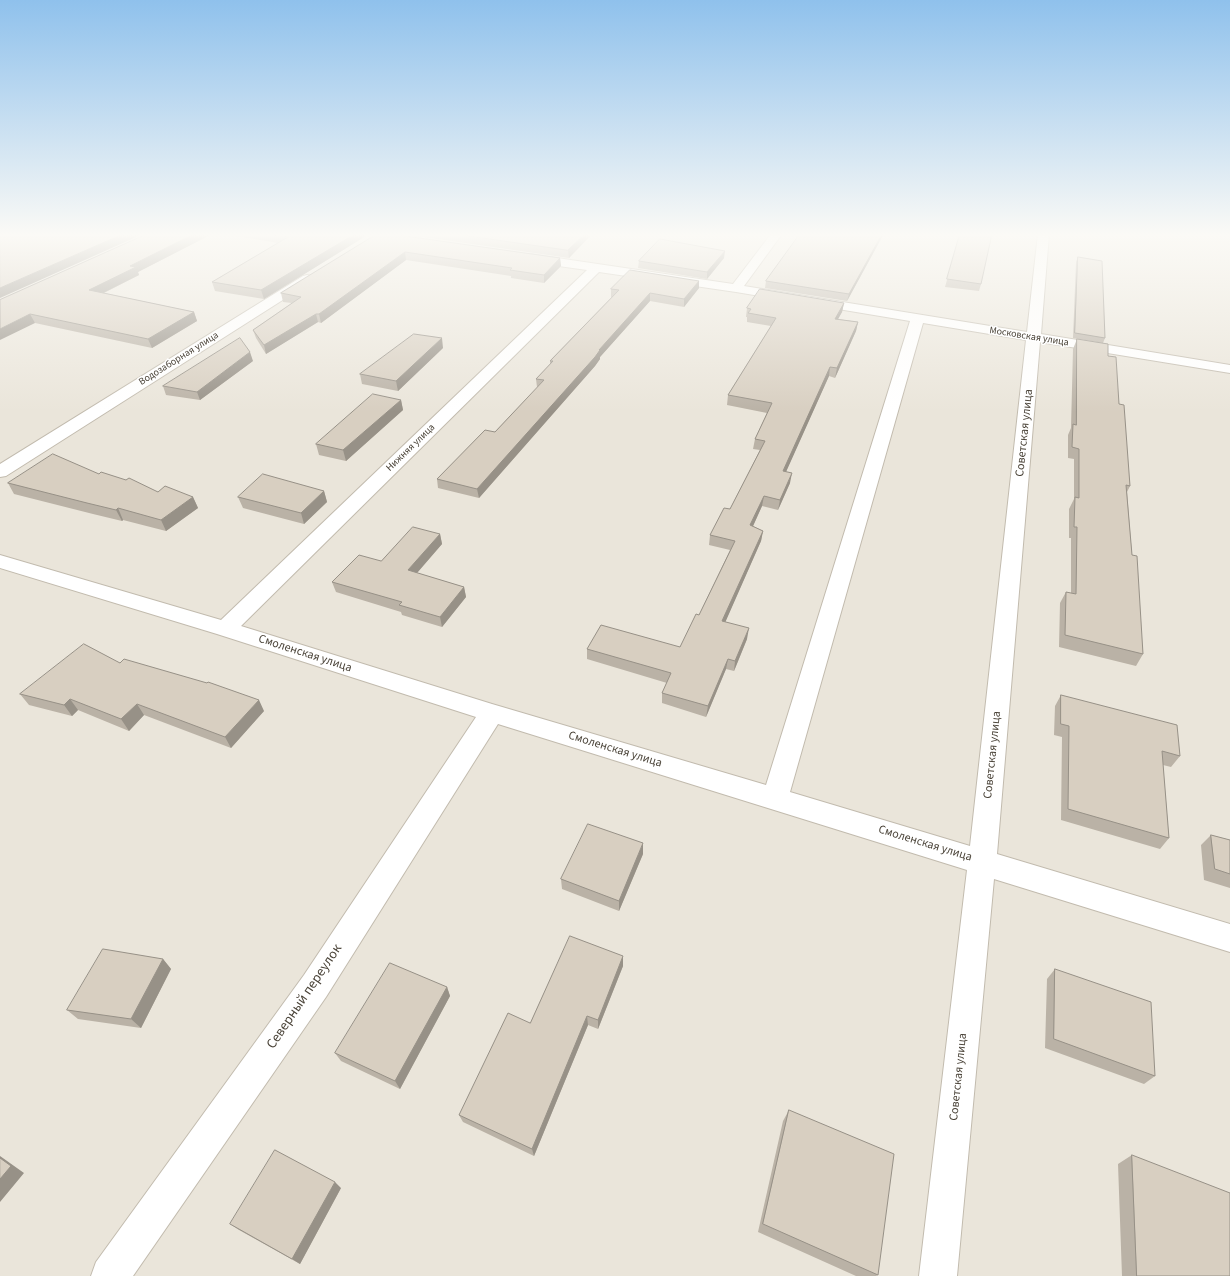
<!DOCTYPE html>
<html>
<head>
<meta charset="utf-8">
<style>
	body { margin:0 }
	canvas { display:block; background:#f6f3ec }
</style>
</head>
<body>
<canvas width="1230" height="1276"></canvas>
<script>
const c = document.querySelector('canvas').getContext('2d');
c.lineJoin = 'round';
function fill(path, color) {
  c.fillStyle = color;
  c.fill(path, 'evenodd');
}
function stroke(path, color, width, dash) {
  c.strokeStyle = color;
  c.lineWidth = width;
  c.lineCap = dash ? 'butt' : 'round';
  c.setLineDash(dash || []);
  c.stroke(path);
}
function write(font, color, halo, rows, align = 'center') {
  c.font = font + ' "Source Sans 3",sans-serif';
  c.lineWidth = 3;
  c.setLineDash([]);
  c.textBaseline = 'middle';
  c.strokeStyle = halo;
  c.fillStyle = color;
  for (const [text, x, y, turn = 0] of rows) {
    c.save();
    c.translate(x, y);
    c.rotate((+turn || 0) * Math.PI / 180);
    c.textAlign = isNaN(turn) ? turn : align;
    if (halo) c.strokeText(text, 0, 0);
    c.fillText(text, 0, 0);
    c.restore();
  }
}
fill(new Path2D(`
	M 0,234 L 1230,234 L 1230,1276 L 0,1276 Z`), '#eae5da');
const minor = new Path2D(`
	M 771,234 L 782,234 L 744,286 L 1027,332 L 1038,234 L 1049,234 L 1041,334 L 1230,365 L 1230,373 L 1040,342 L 997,854 L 1230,924 L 1230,952 L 994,879 L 957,1276 L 919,1276 L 967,870 L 498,724 L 326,997 L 133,1276 L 91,1276 L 96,1262 L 304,975 L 476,717 L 217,634 L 0,568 L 0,555 L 221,620 L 587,270 L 530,262 L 526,261 L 524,258 L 526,255 L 530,254 L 733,284 ZM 599,272 L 736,292 L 910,321 L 766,785 L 492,704 L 241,626 ZM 923,323 L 1026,340 L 970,846 L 790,792 Z
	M 307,275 L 311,276 L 313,279 L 311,282 L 6,476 L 0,477 L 0,464 L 303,276 Z`);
stroke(minor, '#c2bbae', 2);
fill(minor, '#fff');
fill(new Path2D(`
	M 147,234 L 212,234 L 138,272 L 139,275 L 104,293 L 194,312 L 197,321 L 152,348 L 35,323 L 0,300 Z
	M 225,234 L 369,234 L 264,299 L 215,291 L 212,282 L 278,243 Z
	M 377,234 L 560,258 L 561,266 L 544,283 L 511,278 L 511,276 L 406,260 L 321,323 L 318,322 L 266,354 L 256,338 L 253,330 L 292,303 L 283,302 L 281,293 Z
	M 403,234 L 592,234 L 569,258 Z
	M 960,234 L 981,284 L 979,291 L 945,287 Z
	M 882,237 L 847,301 L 765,288 L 766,281 Z
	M 1078,257 L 1105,338 L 1103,343 L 1073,338 L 1076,262 Z
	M 724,258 L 707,279 L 638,268 L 639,261 Z
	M 699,281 L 699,288 L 684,307 L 650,301 L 600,357 L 600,359 L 595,366 L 479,498 L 438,488 L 437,479 L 495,432 L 538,387 L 537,387 L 536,379 L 550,365 L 550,361 L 612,297 L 611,297 L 611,289 Z
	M 844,303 L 842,312 L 838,319 L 858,322 L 856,331 L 835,378 L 829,376 L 786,471 L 790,483 L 778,510 L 762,506 L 753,526 L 763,531 L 761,541 L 725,622 L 747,639 L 734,671 L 726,669 L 706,717 L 662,703 L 662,693 L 667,683 L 587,659 L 587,649 L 680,647 L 699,615 L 730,550 L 709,545 L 710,535 L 730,509 L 760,450 L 753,449 L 755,439 L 767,413 L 727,405 L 728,395 L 771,326 L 747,322 L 747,317 L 746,317 L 747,308 Z
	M 1077,339 L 1108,356 L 1119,404 L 1130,486 L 1127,492 L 1132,555 L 1143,654 L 1136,666 L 1059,647 L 1060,603 L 1066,592 L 1071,593 L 1071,538 L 1069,538 L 1069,509 L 1074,499 L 1074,459 L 1068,458 L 1068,435 L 1071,428 L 1073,349 Z
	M 443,348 L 398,391 L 362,384 L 360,374 Z
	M 253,361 L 200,400 L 166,395 L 163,386 Z
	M 401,400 L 403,410 L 346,461 L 319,455 L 316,444 Z
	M 99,474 L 158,492 L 193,497 L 198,508 L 166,531 L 123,520 L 122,521 L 93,514 L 14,494 L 8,483 Z
	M 324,491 L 327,502 L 304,524 L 243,508 L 238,497 Z
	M 440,534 L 442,544 L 417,573 L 464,587 L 466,597 L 442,627 L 402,615 L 401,612 L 336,592 L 332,582 L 381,561 Z
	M 120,663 L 264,711 L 231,748 L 144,715 L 129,731 L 78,710 L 72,716 L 29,705 L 20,694 Z
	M 1061,695 L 1180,756 L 1171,767 L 1163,765 L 1169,838 L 1160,849 L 1061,820 L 1062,737 L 1054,735 L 1055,706 Z
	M 1211,835 L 1230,840 L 1230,888 L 1204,880 L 1201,845 Z
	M 643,854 L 619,911 L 562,889 L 561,879 Z
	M 623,956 L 623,966 L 598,1029 L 588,1025 L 534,1156 L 463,1122 L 459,1115 L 530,1023 Z
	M 163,959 L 171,969 L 141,1028 L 78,1019 L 67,1010 Z
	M 1055,969 L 1155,1076 L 1144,1084 L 1045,1048 L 1047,979 Z
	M 447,987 L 450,996 L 400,1089 L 341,1061 L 335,1053 Z
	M 789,1110 L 878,1275 L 876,1276 L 856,1276 L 758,1232 L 783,1121 Z
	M 1132,1155 L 1230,1276 L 1122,1276 L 1118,1164 Z
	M 341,1188 L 300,1264 L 239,1230 L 230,1224 Z`), '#bab2a6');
fill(new Path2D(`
	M 123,234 L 143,234 L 0,298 L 0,288 Z
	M 194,234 L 212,234 L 138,272 L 139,275 L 93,298 L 89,290 L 130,266 Z
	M 355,234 L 369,234 L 264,299 L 261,290 Z
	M 585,234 L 592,234 L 569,258 L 568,250 Z
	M 882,234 L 883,234 L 882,237 L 847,301 L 849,294 Z
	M 725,251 L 724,258 L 707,279 L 707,272 Z
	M 405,252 L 406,260 L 321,323 L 319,314 Z
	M 560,258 L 561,266 L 544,283 L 544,275 Z
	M 699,281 L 699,288 L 684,307 L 684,299 Z
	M 650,293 L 650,301 L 600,357 L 600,359 L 595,366 L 479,498 L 477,489 L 599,350 Z
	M 844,303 L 842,312 L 833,328 L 835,319 Z
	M 194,312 L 197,321 L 152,348 L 148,339 Z
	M 30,314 L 35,323 L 0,340 L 0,329 Z
	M 316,314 L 318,322 L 266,354 L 264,345 Z
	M 858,322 L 856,331 L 835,378 L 837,368 Z
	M 442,338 L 443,348 L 398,391 L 396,381 Z
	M 250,352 L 253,361 L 200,400 L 197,392 Z
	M 830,367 L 829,376 L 782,481 L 783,471 Z
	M 401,400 L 403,410 L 346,461 L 343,450 Z
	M 792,473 L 790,483 L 778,510 L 780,500 Z
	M 324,491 L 327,502 L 304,524 L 301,513 Z
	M 764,496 L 762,506 L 749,535 L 750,525 Z
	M 193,497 L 198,508 L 166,531 L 161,520 Z
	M 118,508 L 123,520 L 122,521 L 116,510 Z
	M 763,531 L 761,541 L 721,632 L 722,621 Z
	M 440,534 L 442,544 L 410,581 L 408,570 Z
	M 464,587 L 466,597 L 442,627 L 440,617 Z
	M 749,628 L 747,639 L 734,671 L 735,661 Z
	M 728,659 L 726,669 L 706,717 L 708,706 Z
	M 70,699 L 78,710 L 72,716 L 64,705 Z
	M 259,700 L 264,711 L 231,748 L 225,737 Z
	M 137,704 L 144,715 L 129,731 L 121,719 Z
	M 643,843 L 643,854 L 619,911 L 619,901 Z
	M 623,956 L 623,966 L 598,1029 L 598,1020 Z
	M 163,959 L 171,969 L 141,1028 L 131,1019 Z
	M 447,987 L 450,996 L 400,1089 L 395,1081 Z
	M 587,1016 L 588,1025 L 534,1156 L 532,1149 Z
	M 0,1156 L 24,1173 L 0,1202 Z
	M 335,1182 L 341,1188 L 300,1264 L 292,1259 Z`), '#979187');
const building = new Path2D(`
	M 0,234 L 123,234 L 0,288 Z
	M 147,234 L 194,234 L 130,266 L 136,267 L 89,290 L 194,312 L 148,339 L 30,314 L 0,329 L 0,300 Z
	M 267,234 L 355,234 L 261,290 L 212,282 L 288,237 Z
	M 377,234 L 391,234 L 560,258 L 544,275 L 510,270 L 512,268 L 405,252 L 319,314 L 316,314 L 264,345 L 253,330 L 301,297 L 281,293 Z
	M 455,234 L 585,234 L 568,250 Z
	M 800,234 L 882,234 L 849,294 L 766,281 Z
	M 960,234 L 992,234 L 981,284 L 947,279 Z
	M 660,239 L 725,251 L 707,272 L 639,261 Z
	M 1078,257 L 1102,261 L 1105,338 L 1075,333 Z
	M 630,270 L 699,281 L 684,299 L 650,293 L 599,350 L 600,350 L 595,357 L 477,489 L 437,479 L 485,430 L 495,432 L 544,380 L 536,379 L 553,361 L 550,361 L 619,290 L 611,289 Z
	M 760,289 L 844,303 L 835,319 L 858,322 L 837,368 L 830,367 L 783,471 L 792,473 L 780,500 L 764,496 L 750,525 L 763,531 L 722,621 L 749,628 L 735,661 L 728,659 L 708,706 L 662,693 L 671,673 L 587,649 L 601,625 L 680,647 L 696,614 L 699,615 L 735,541 L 710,535 L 724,508 L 730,509 L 765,441 L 755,439 L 772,403 L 728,395 L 776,318 L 748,313 L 751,309 L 747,308 Z
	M 414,334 L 442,338 L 396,381 L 360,374 Z
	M 240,338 L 250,352 L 197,392 L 163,386 Z
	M 1077,339 L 1108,344 L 1108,356 L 1116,357 L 1119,404 L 1124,405 L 1130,486 L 1126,485 L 1132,555 L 1137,556 L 1143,654 L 1065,635 L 1066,592 L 1076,594 L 1077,527 L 1074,527 L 1075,497 L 1079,498 L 1079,449 L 1072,447 L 1073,424 L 1076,425 Z
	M 373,394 L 401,400 L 343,450 L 316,444 Z
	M 53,454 L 99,474 L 101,472 L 126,480 L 129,478 L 158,492 L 165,486 L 193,497 L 161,520 L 118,508 L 116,510 L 87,503 L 8,483 Z
	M 263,474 L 324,491 L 301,513 L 238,497 Z
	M 413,527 L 440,534 L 408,570 L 464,587 L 440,617 L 399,605 L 402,602 L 332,582 L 359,555 L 381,561 Z
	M 84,644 L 120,663 L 124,659 L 207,683 L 208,682 L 259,700 L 225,737 L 137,704 L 121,719 L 70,699 L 64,705 L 20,694 Z
	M 1061,695 L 1177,725 L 1180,756 L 1162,751 L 1169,838 L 1068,809 L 1069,726 L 1061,724 Z
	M 588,824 L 643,843 L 619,901 L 561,879 Z
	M 1211,835 L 1230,840 L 1230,874 L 1215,869 Z
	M 570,936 L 623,956 L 598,1020 L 587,1016 L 532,1149 L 459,1115 L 508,1013 L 530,1023 Z
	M 103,949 L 163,959 L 131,1019 L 67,1010 Z
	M 390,963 L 447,987 L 395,1081 L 335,1053 Z
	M 1055,969 L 1151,1002 L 1155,1076 L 1054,1039 Z
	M 789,1110 L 894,1154 L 878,1275 L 763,1224 Z
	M 275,1150 L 335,1182 L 292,1259 L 230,1224 Z
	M 1132,1155 L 1230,1193 L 1230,1276 L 1137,1276 Z
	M 0,1158 L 11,1166 L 0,1179 Z`);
fill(building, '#d8cfc1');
stroke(building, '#979187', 1);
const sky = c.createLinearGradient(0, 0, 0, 412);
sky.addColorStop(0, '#8fc1ec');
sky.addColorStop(0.57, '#fbfaf6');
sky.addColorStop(1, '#fbfaf600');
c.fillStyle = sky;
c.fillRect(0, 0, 1230, 412);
write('10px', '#4b4439', '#fff', [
	["Московская улица",1029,337,9],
	["Водозаборная улица",179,359,-32],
	["Нижняя улица",411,448,-44]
]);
write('12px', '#4b4439', '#fff', [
	["Советская улица",1025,433,-84],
	["Смоленская улица",305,654,18],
	["Смоленская улица",615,750,17],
	["Советская улица",993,755,-84],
	["Смоленская улица",925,844,17],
	["Советская улица",959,1077,-84]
]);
write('14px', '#4b4439', '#fff', [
	["Северный переулок",305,997,-56]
]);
</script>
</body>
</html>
